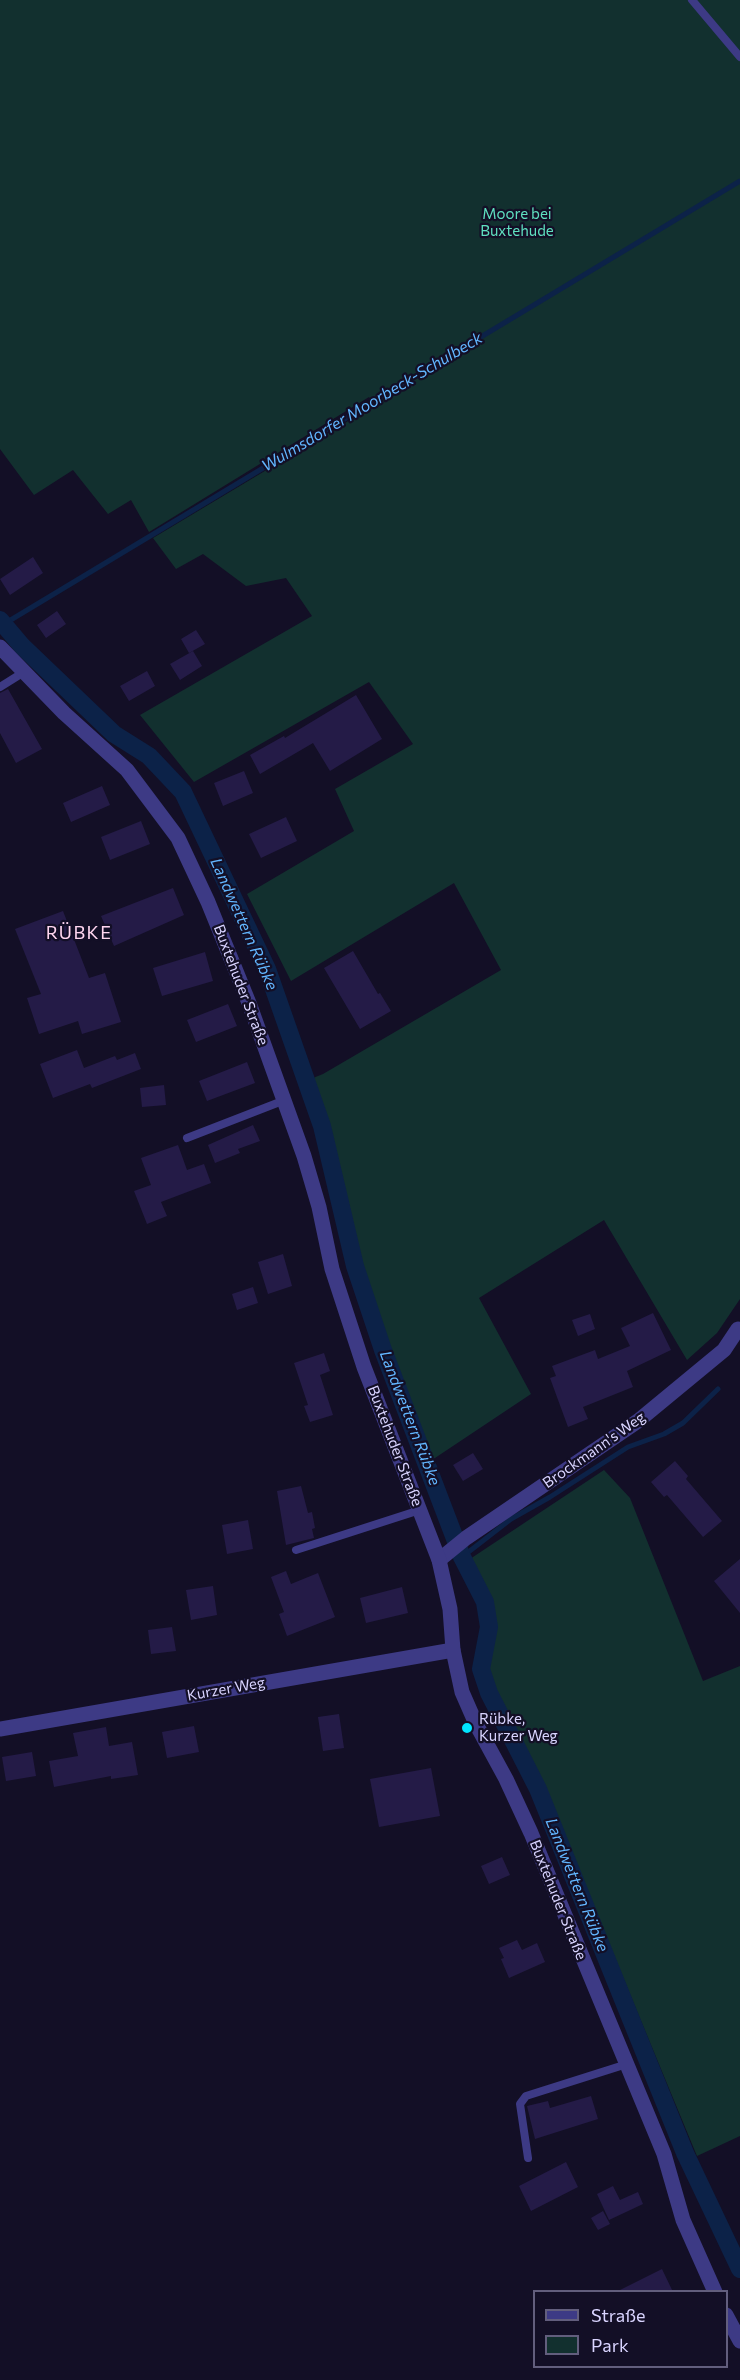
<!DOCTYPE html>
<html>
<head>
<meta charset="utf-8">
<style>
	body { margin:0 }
	#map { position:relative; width:740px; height:2380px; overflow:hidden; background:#130f26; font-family:Commissioner,sans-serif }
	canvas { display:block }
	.legend { position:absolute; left:533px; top:2290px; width:195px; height:78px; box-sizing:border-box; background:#130f26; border:2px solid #625e7d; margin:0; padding:8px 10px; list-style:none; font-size:18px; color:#d9d4ff }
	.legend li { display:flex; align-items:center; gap:12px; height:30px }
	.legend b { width:30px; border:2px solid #625e7d }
</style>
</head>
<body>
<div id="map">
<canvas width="740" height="2380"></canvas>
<ul class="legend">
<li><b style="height:8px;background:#3d3a85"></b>Straße</li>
<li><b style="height:16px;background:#12302f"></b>Park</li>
</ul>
</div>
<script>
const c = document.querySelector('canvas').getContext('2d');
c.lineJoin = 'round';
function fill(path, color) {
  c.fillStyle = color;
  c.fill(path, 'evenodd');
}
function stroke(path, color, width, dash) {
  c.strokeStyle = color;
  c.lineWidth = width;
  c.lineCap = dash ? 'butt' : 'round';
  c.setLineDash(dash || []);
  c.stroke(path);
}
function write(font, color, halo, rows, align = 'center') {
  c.font = font + ' Commissioner,sans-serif';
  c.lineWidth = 4.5;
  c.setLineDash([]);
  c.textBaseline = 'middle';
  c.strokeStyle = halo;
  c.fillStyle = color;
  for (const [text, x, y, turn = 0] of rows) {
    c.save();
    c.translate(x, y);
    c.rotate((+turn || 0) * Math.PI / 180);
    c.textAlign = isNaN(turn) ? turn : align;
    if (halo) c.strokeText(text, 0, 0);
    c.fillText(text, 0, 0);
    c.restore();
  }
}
fill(new Path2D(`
	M 0,0 L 740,0 L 740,1299 L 717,1333 L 687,1360 L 604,1220 L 479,1298 L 531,1394 L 432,1460 L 390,1348 L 355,1241 L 313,1078 L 323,1074 L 501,970 L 454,883 L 291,981 L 247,894 L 354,831 L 335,789 L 413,744 L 369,682 L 194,782 L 140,715 L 312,616 L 286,578 L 246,586 L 203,554 L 176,569 L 153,538 L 375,405 L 369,397 L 149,532 L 131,500 L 108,514 L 73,470 L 34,495 L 0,449 Z
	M 604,1470 L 630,1498 L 703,1681 L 740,1666 L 740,2136 L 697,2156 L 547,1794 L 492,1692 L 485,1670 L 495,1630 L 491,1603 L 470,1559 Z`), '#12302f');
stroke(new Path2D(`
	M 4,624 L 740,181
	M 462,1557 L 511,1519 L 550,1497 L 628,1447 L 664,1434 L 683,1423 L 718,1389`), '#0c2248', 5);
stroke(new Path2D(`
	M 0,620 L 22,646 L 114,734 L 149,756 L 183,792 L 267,969 L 322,1126 L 355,1266 L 383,1350 L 462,1557 L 485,1602 L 489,1627 L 481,1669 L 489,1693 L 538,1789 L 685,2153 L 740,2269`), '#0c2248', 18);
fill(new Path2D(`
	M 33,557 L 43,573 L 10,595 L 0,579 Z
	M 57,611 L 66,624 L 46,638 L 37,625 Z
	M 196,630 L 205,644 L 189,653 L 181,639 Z
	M 193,651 L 202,666 L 180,680 L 170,664 Z
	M 147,671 L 155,686 L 129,701 L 120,686 Z
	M 8,689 L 42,749 L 16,763 L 0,733 L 0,693 Z
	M 356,695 L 382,739 L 330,771 L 313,743 L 260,774 L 250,755 L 284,736 L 285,738 Z
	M 244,771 L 253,793 L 223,806 L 214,783 Z
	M 102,786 L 110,805 L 71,822 L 63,803 Z
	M 286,817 L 297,841 L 261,858 L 249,834 Z
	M 141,821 L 150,844 L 110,860 L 101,837 Z
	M 173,888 L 184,915 L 114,946 L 101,916 Z
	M 63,911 L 89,978 L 105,973 L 121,1022 L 82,1034 L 78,1021 L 39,1034 L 27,998 L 41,994 L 15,929 Z
	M 353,951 L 378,994 L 380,993 L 391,1011 L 360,1029 L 324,968 Z
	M 205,952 L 213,981 L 162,996 L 153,968 Z
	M 228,1004 L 237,1026 L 196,1042 L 187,1020 Z
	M 77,1050 L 84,1068 L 115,1056 L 117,1060 L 135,1053 L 141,1069 L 92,1088 L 90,1084 L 53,1098 L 40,1064 Z
	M 247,1062 L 255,1083 L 207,1101 L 199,1081 Z
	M 164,1085 L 166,1105 L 142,1107 L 140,1088 Z
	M 253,1125 L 260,1141 L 238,1149 L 240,1153 L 215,1163 L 208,1145 Z
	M 178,1145 L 187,1170 L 204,1164 L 211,1183 L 161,1202 L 167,1216 L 147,1224 L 134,1191 L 151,1185 L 141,1158 Z
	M 283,1254 L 292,1286 L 268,1294 L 258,1262 Z
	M 253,1287 L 258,1303 L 237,1310 L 232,1294 Z
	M 653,1313 L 671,1350 L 627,1371 L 633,1387 L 583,1407 L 588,1419 L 568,1427 L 550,1378 L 556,1376 L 552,1366 L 595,1350 L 598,1359 L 630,1346 L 621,1328 Z
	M 590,1314 L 595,1329 L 578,1336 L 572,1320 Z
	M 324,1353 L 330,1371 L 320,1375 L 333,1415 L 310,1422 L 304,1406 L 308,1405 L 294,1363 Z
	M 473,1453 L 483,1469 L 463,1481 L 453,1465 Z
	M 675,1461 L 688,1476 L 686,1479 L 722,1521 L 703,1537 L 667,1495 L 664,1497 L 651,1482 Z
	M 301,1486 L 308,1513 L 312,1512 L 315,1528 L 312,1529 L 314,1538 L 286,1545 L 277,1491 Z
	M 248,1520 L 253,1549 L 227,1554 L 222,1525 Z
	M 740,1559 L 740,1613 L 714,1581 Z
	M 286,1571 L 291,1584 L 318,1573 L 335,1617 L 287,1636 L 279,1614 L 284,1612 L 271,1577 Z
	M 213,1586 L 217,1615 L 191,1620 L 186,1590 Z
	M 402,1587 L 408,1613 L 366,1623 L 360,1598 Z
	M 172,1627 L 176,1651 L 151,1654 L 148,1630 Z
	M 339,1714 L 344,1748 L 323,1751 L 318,1717 Z
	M 194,1726 L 199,1752 L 167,1758 L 162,1732 Z
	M 106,1727 L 109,1746 L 132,1742 L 138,1775 L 111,1779 L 111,1776 L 54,1787 L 49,1761 L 78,1756 L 73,1733 Z
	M 32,1752 L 36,1776 L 6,1781 L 2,1757 Z
	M 431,1768 L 440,1816 L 379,1827 L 370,1779 Z
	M 502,1857 L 510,1875 L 489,1884 L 481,1866 Z
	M 517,1940 L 522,1950 L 537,1943 L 545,1962 L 509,1978 L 501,1959 L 504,1958 L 499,1948 Z
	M 591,2096 L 598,2119 L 535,2139 L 527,2106 L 548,2101 L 550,2108 Z
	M 566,2162 L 578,2187 L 531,2211 L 519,2186 Z
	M 613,2186 L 620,2200 L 638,2192 L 643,2204 L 609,2220 L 597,2194 Z
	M 603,2211 L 610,2224 L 598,2230 L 591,2218 Z
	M 662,2269 L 673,2292 L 616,2292 Z`), '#241b47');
stroke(new Path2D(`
	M 692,0 L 740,57
	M 0,687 L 24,672
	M 187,1138 L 285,1100
	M 296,1550 L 420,1510
	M 528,2158 L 520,2104 L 526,2096 L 627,2064`), '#3d3a85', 8);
stroke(new Path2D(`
	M 439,1560 L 466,1538 L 638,1421 L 724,1350 L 738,1329
	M 0,1729 L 453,1650`), '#3d3a85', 15);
stroke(new Path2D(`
	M 0,647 L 64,713 L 127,770 L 178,838 L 208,902 L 249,1003 L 304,1156 L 319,1207 L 332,1269 L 364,1367 L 439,1560 L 450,1609 L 453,1650 L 462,1692 L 476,1724 L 506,1779 L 531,1833 L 664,2154 L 683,2220 L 715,2292
	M 726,2315 L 740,2341`), '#3d3a85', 15);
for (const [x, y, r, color] of [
	[467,1728,6,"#00e5ff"]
]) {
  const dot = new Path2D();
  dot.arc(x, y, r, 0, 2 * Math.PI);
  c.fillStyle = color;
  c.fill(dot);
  stroke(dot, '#130f26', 2);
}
write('15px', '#5fe0c0', '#130f26', [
	["Moore bei",517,214],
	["Buxtehude",517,231]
]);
write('15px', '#d9d4ff', '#130f26', [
	["Buxtehuder Straße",241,985,69],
	["Buxtehuder Straße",395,1446,69],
	["Brockmann's Weg",594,1450,-35],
	["Kurzer Weg",226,1689,-10],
	["Buxtehuder Straße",558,1900,68]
]);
write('15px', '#d9d4ff', '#130f26', [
	["Rübke,",479,1719],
	["Kurzer Weg",479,1736]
], 'left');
write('italic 16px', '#62b6ff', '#130f26', [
	["Wulmsdorfer Moorbeck-Schulbeck",372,402,-31],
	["Landwettern Rübke",244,924,66],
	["Landwettern Rübke",410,1418,69],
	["Landwettern Rübke",577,1885,68]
]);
c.letterSpacing = '1.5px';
write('18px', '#ffd6f0', '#130f26', [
	["RÜBKE",79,933]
]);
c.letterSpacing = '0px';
</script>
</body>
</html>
